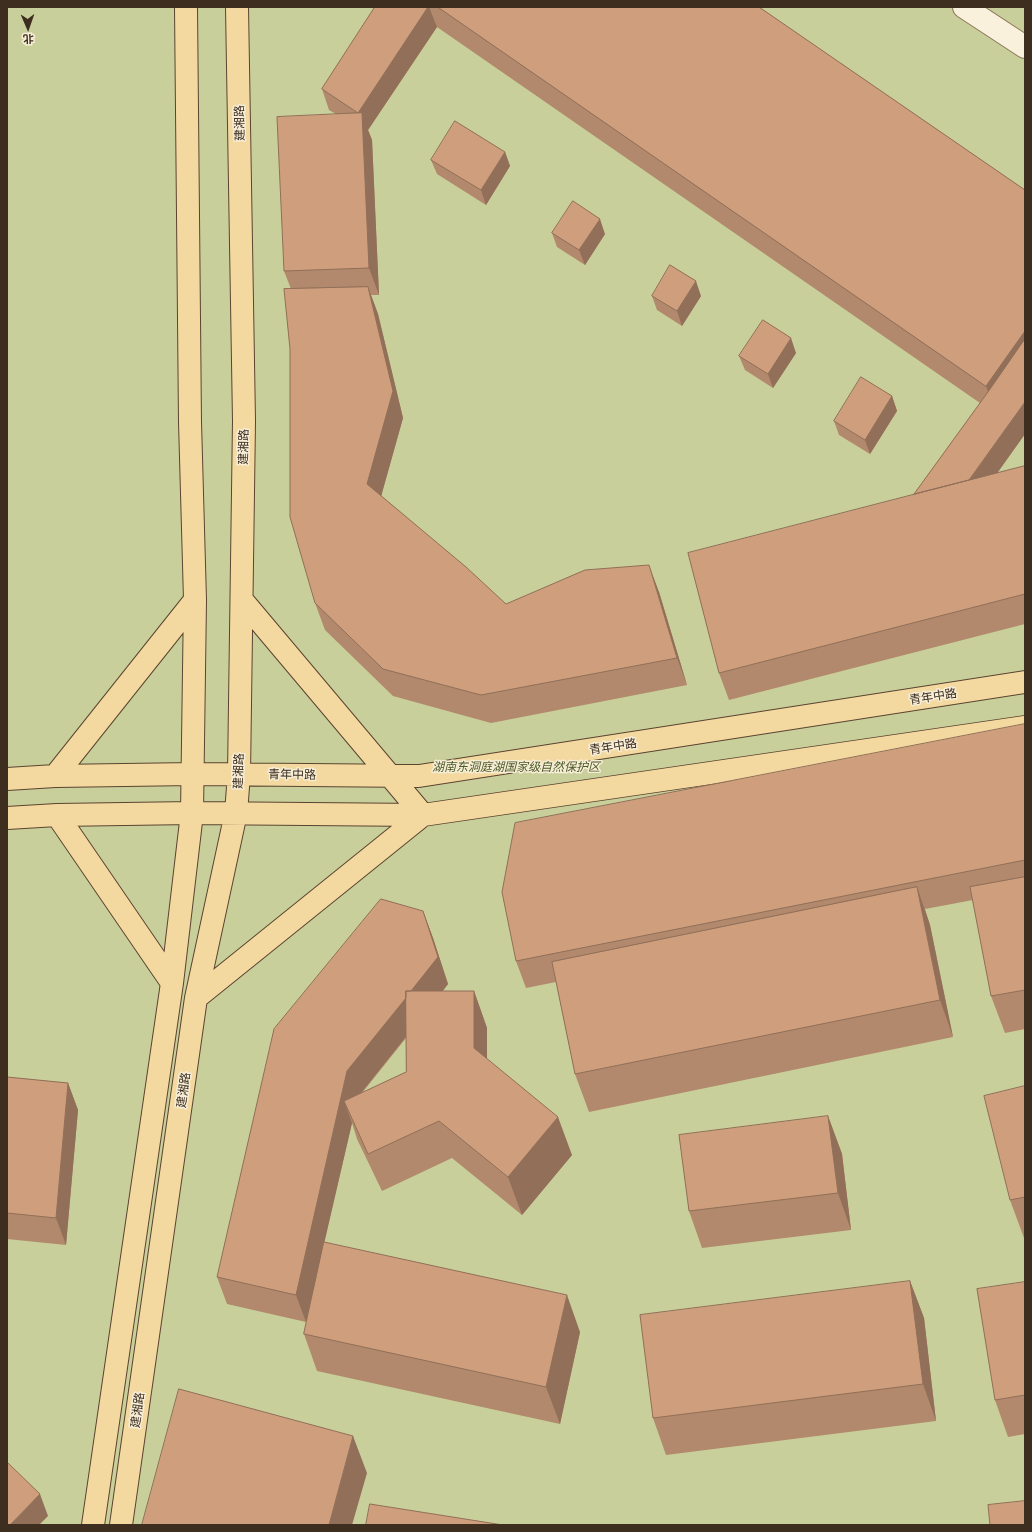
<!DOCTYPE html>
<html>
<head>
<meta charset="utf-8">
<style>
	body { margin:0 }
	#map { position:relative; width:1032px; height:1532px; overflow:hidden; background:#f0e4c8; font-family:Georgia,"Noto Sans SC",serif }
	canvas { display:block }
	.frame { position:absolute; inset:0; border:8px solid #3d2e20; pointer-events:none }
	.north { position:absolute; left:8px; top:8px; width:40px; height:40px; -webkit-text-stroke:3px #f7eed8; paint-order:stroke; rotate:178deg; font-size:11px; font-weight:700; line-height:16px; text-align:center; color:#3d2e20 }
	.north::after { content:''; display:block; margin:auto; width:14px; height:18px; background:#3d2e20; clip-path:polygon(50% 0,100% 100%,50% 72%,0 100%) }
</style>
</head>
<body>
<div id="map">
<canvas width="1032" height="1532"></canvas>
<div class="frame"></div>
<div class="north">北</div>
</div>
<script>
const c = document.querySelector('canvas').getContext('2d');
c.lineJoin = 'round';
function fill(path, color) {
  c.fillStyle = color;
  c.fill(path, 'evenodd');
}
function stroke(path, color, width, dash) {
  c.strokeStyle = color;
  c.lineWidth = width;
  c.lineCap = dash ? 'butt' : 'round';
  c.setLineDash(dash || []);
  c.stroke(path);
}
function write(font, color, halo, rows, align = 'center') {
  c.font = font + ' Georgia,"Noto Sans SC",serif';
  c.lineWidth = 3;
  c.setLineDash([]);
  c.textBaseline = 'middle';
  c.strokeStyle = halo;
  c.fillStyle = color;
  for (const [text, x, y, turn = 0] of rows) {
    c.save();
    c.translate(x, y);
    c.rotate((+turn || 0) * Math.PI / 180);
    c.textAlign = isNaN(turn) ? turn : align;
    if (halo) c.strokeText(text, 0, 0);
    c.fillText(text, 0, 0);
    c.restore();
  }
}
fill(new Path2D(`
	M 7,7 L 1025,7 L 1025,1525 L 7,1525 Z`), '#c9cf9b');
const minor = new Path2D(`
	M 964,7 L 1025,47`);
const major = new Path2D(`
	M 55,776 L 195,600
	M 7,779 L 55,776 L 193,774 L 419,776 L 1025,682
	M 57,815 L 172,983
	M 7,818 L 57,815 L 192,813 L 423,815 L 1025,727
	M 196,998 L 423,815 L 242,600
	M 93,1525 L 172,983 L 192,813 L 195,600 L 190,422 L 186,7
	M 121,1525 L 196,998 L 236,813 L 239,774 L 244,421 L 237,7`);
stroke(minor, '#8d765c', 24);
stroke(major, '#5b4430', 24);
stroke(minor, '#faf1dc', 22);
stroke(major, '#f3d9a0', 22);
fill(new Path2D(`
	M 375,7 L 759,7 L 1025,190 L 1025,434 L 997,473 L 1025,466 L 1025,624 L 729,700 L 719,673 L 914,494 L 980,403 L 437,27 L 368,130 L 372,140 L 379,295 L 371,295 L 378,314 L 403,418 L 381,496 L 506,604 L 659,592 L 687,685 L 491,723 L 393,696 L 325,630 L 315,603 L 291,289 L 284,271 L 336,114 L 329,110 L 322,89 Z
	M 505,152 L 510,166 L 486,205 L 437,174 L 431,160 Z
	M 552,233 L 605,234 L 585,265 L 557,247 Z
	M 652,296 L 701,296 L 682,326 L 657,310 Z
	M 796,353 L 773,388 L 745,370 L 739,356 Z
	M 892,396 L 897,411 L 870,454 L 839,435 L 834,421 Z
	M 1025,724 L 1025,1029 L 1005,1033 L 991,996 L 973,900 L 925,909 L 930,925 L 953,1037 L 589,1112 L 575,1074 L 556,982 L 526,988 L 516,961 Z
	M 423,911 L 433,938 L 448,984 L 443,991 L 474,991 L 487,1028 L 487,1059 L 572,1155 L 522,1215 L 452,1158 L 382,1191 L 357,1139 L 352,1123 L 324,1242 L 580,1332 L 560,1424 L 317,1371 L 304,1334 L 320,1262 L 306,1322 L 227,1304 L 217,1277 ZM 406,1038 L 406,1072 L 362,1093 Z
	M 7,1077 L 68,1083 L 78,1110 L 66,1245 L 7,1239 Z
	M 1025,1086 L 1025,1237 L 1024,1238 L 1010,1200 Z
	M 828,1116 L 842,1154 L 851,1230 L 702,1248 L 689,1211 Z
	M 910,1281 L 924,1318 L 936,1421 L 666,1455 L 653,1418 Z
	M 1025,1282 L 1025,1434 L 1008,1437 L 995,1400 Z`), '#b2896c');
fill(new Path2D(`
	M 428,7 L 429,7 L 437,27 L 368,130 L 372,140 L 379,295 L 369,268 L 358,113 Z
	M 505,152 L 510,166 L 486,205 L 481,190 Z
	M 600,219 L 605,234 L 585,265 L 579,250 Z
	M 696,281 L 701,296 L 682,326 L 677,311 Z
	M 368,287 L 378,314 L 403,418 L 377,511 L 367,484 Z
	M 1025,331 L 1025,371 L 996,413 L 986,386 Z
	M 791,338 L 796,353 L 773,388 L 768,374 Z
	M 892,396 L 897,411 L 870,454 L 865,440 Z
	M 1025,402 L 1025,434 L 971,510 L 964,488 Z
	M 649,565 L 659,592 L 687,685 L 677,658 Z
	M 917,887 L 930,925 L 953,1037 L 940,1000 Z
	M 423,911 L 433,938 L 448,984 L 357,1098 L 344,1101 L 352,1123 L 306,1322 L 296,1295 L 347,1071 Z
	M 474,991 L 487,1028 L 487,1086 L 474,1048 Z
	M 68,1083 L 78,1110 L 66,1245 L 56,1218 Z
	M 828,1116 L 842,1154 L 851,1230 L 838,1193 Z
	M 558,1117 L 572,1155 L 522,1215 L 508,1177 Z
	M 910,1281 L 924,1318 L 936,1421 L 923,1384 Z
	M 567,1295 L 580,1332 L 560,1424 L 546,1387 Z
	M 353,1436 L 367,1473 L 352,1525 L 329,1525 Z
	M 40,1494 L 48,1516 L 39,1525 L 10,1525 Z`), '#916f58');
const building = new Path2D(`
	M 375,7 L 428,7 L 358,113 L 322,89 Z
	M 438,7 L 759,7 L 1025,190 L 1025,331 L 986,386 Z
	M 362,113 L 369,268 L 284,271 L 277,117 Z
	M 455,121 L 505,152 L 481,190 L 431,160 Z
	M 573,201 L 600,219 L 579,250 L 552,233 Z
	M 670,265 L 696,281 L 677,311 L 652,296 Z
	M 368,287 L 393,391 L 367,484 L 466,567 L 506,604 L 585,570 L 649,565 L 677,658 L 481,695 L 383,669 L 315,603 L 290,517 L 290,349 L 284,289 Z
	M 763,320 L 791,338 L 768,374 L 739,356 Z
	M 1025,339 L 1025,402 L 969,480 L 914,494 L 988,392 Z
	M 861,377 L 892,396 L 865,440 L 834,421 Z
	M 1025,466 L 1025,594 L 719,673 L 688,553 Z
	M 1025,724 L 1025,860 L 516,961 L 502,892 L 515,823 Z
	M 1025,877 L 1025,990 L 991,996 L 970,887 Z
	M 917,887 L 940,1000 L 575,1074 L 552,962 Z
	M 381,899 L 423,911 L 438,957 L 411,991 L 406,991 L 406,998 L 347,1071 L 296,1295 L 217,1277 L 274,1029 Z
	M 406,991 L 474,991 L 474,1048 L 558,1117 L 508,1177 L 439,1121 L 368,1154 L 344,1101 L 406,1072 Z
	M 7,1077 L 68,1083 L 56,1218 L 7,1213 Z
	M 1025,1086 L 1025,1197 L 1010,1200 L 984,1096 Z
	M 828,1116 L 838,1193 L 689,1211 L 679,1135 Z
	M 324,1242 L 567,1295 L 546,1387 L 304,1334 Z
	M 910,1281 L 923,1384 L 653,1418 L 640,1315 Z
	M 1025,1282 L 1025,1395 L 995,1400 L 977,1289 Z
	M 179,1389 L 353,1436 L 329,1525 L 142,1525 Z
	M 7,1462 L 40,1494 L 10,1525 L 7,1525 Z
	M 1025,1501 L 1025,1525 L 990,1525 L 988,1505 Z
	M 370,1504 L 503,1525 L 366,1525 Z`);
fill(building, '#cf9f7d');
stroke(building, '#916f58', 1);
write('12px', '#3d2e20', '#f7eed8', [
	["建湘路",239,123,-91],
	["建湘路",243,447,-89],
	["青年中路",933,696,-9],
	["青年中路",613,746,-9],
	["建湘路",238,771,-88],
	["青年中路",292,774,1],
	["建湘路",183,1090,-82],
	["建湘路",137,1410,-82]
]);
write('italic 12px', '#4d5a26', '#f7eed8', [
	["湖南东洞庭湖国家级自然保护区",516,766]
]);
</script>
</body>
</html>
